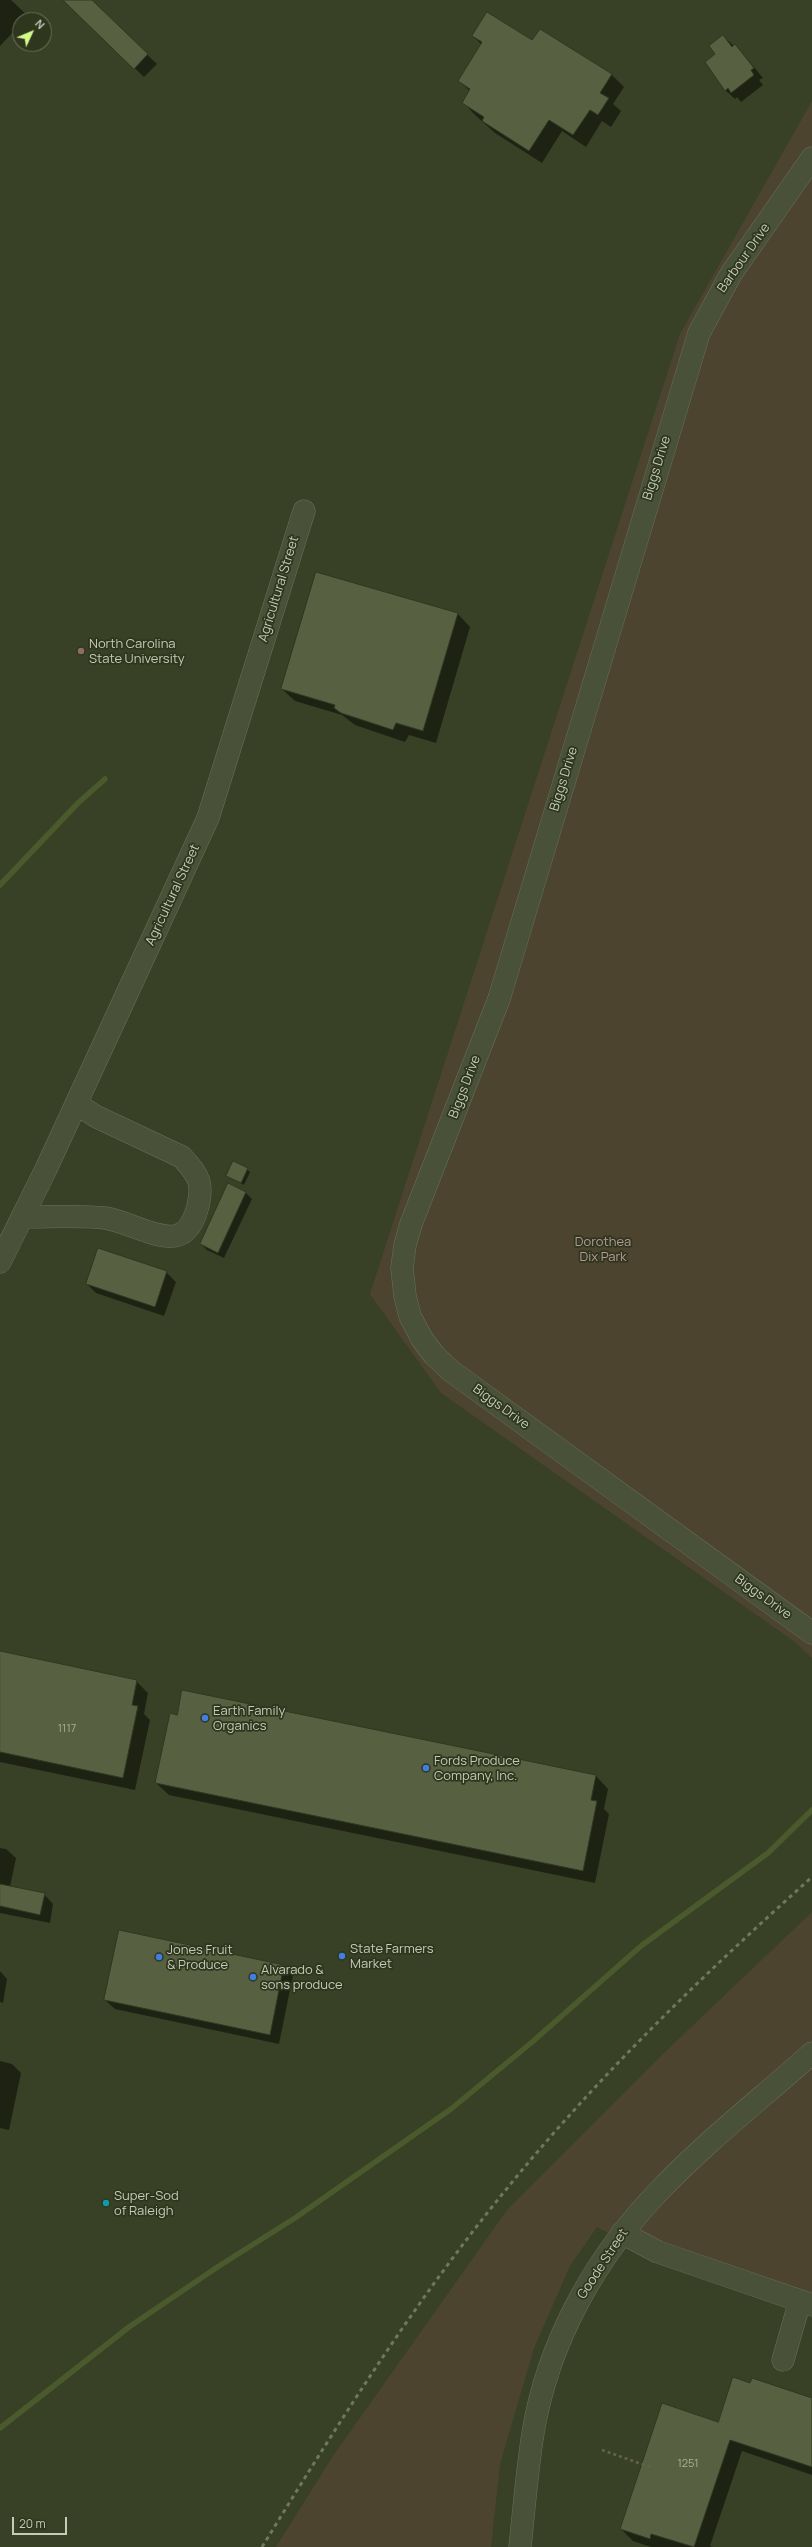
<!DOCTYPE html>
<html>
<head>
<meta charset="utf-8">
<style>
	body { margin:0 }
	#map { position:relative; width:812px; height:2547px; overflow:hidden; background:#384125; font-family:Manrope,sans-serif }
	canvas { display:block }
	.north { position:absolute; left:12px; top:12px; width:40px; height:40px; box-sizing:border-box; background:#2e361e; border:1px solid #6a725b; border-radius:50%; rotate:46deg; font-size:11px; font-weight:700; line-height:16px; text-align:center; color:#c4cbb6 }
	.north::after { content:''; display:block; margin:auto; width:14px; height:18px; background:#d4fa8b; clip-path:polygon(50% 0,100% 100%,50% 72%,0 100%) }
	.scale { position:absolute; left:12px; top:2517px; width:55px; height:18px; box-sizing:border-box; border:2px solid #c4cbb6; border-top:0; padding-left:5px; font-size:12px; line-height:14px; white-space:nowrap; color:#c4cbb6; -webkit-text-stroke:3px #2e361e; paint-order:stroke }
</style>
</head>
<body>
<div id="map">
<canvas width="812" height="2547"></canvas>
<div class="north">N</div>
<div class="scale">20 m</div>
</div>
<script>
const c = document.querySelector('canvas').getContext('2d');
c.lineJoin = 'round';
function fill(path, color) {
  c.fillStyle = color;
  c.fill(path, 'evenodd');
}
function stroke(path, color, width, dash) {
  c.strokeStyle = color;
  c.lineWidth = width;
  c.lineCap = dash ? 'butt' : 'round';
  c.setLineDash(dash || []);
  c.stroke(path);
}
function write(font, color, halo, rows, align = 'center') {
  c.font = font + ' Manrope,sans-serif';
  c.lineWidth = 3.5;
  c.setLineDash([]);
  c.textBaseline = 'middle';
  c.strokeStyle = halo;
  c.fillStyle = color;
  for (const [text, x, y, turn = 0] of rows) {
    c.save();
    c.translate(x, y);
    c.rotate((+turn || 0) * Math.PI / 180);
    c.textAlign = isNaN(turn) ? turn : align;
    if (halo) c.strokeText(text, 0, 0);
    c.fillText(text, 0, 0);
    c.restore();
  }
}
fill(new Path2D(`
	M 812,101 L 812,1658 L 795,1642 L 441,1393 L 370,1294 L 680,334 Z
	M 812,1912 L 812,2312 L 631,2244 L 597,2227 L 570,2266 L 534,2348 L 500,2464 L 491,2547 L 276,2547 L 333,2456 L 507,2210 L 666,2051 Z`), '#4d4430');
fill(new Path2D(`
	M 0,0 L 11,0 L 28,16 L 24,20 L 20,20 L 20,25 L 0,46 Z
	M 64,0 L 90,0 L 157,64 L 144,77 Z
	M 540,30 L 612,75 L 624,87 L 613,104 L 621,111 L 611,127 L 602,121 L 586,147 L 562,131 L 542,163 L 495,133 L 475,115 L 463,102 L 470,91 L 459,81 L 482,45 L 473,36 L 533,42 Z
	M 723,36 L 744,55 L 763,78 L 759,80 L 763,85 L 741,102 L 737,97 L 735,99 L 725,90 L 708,67 L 716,54 Z
	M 458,614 L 470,627 L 436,743 L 409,735 L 405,742 L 355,725 L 342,715 L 295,701 L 282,689 Z
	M 247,1169 L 250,1172 L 244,1185 L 227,1175 Z
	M 246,1193 L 252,1199 L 224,1258 L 207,1250 L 201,1244 Z
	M 166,1272 L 176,1282 L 164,1316 L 96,1293 L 87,1284 Z
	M 0,1652 L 136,1681 L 148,1693 L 144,1714 L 150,1720 L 135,1790 L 0,1762 Z
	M 183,1691 L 596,1776 L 608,1789 L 604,1809 L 609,1814 L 595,1883 L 169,1795 L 156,1783 L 178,1716 Z
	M 0,1848 L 6,1849 L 16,1858 L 10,1887 L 44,1894 L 53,1904 L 50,1923 L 0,1913 Z
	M 284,1966 L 293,1975 L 279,2044 L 115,2009 L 105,2000 Z
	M 0,1971 L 7,1979 L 3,2003 L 0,2002 Z
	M 0,2061 L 12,2064 L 21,2073 L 9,2130 L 0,2128 Z
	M 751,2384 L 812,2399 L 812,2475 L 742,2451 L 710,2546 L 713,2547 L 651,2547 L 633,2541 L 621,2529 L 719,2423 Z`), '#0007');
stroke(new Path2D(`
	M 0,885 L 78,803 L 105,779
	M 0,2428 L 129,2327 L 219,2266 L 295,2218 L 451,2109 L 531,2043 L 641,1946 L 768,1853 L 812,1810`), '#4b5a2c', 5.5);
const building = new Path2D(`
	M 63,0 L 92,0 L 148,54 L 134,69 Z
	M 487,12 L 532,40 L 540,29 L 612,74 L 600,93 L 609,98 L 598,115 L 590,110 L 573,135 L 549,120 L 529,151 L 482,121 L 484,117 L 462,103 L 470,89 L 458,81 L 482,42 L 472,36 Z
	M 723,35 L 732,47 L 735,44 L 754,68 L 751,70 L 754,75 L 731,93 L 728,88 L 725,91 L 705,62 L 715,54 L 709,46 Z
	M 316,572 L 458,613 L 423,731 L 396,723 L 393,730 L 341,713 L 334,708 L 335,705 L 281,689 Z
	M 233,1161 L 248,1168 L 241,1183 L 226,1176 Z
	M 228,1183 L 246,1192 L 218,1253 L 200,1244 Z
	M 98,1248 L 167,1271 L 155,1307 L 86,1284 Z
	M 0,1651 L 137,1680 L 132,1705 L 138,1706 L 123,1778 L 0,1752 Z
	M 182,1690 L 596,1775 L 591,1800 L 597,1801 L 583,1871 L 155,1783 L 170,1713 L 177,1715 Z
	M 0,1884 L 45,1893 L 40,1915 L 0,1906 Z
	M 119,1930 L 284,1965 L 270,2035 L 104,2000 Z
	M 733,2377 L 750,2383 L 752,2378 L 812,2398 L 812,2467 L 730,2440 L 694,2547 L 651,2534 L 650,2539 L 620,2529 L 662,2403 L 718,2422 Z`);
fill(building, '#576041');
stroke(building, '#303820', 1);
const minor = new Path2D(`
	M 812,158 L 731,274 L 699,333 L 499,999 L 411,1224 L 405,1245 L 402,1268 L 405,1296 L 410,1316 L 422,1339 L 434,1355 L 451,1371 L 812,1633
	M 22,1217 C 49,1217 78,1215 105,1218 C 126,1221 156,1239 175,1236 C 194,1233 203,1198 199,1182 C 196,1172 189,1165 182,1157 L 97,1117 L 76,1104
	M 0,1262 L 46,1169 L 208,818 L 304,511
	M 622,2233 L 658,2252 L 812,2305
	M 783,2360 L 800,2301
	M 520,2547 C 524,2509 527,2471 533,2433 C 548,2341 597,2254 662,2188 C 708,2140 762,2098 812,2053`);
stroke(minor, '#69715a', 23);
stroke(new Path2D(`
	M 602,2450 L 653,2468`), '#65614c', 2.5, [3, 3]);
stroke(minor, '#495139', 22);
stroke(new Path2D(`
	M 262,2547 C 339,2422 416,2299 509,2186 C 600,2074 705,1973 812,1877`), '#6f785b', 3, [4, 4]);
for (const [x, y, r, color] of [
	[81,651,4,"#8d6e63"],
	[205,1718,4,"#3f7fe0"],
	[426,1768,4,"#3f7fe0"],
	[342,1956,4,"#3f7fe0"],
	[159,1957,4,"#3f7fe0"],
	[253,1977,4,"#3f7fe0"],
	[106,2203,4,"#0f9aa8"]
]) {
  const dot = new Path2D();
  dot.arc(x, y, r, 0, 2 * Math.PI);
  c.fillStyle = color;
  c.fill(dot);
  stroke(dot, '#2e361e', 1.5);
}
write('11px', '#a9b099', null, [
	["1117",67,1729],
	["1251",688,2464]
]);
write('13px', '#c4cbb6', '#2e361e', [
	["Barbour Drive",744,258,-55],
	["Biggs Drive",657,468,-73],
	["Agricultural Street",279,589,-73],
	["Biggs Drive",564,779,-73],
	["Agricultural Street",173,895,-65],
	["Biggs Drive",465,1087,-69],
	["Biggs Drive",501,1407,36],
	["Biggs Drive",763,1597,36],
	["Goode Street",603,2264,-57]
]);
write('13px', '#c4cbb6', '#2e361e', [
	["North Carolina",89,644],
	["State University",89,659],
	["Earth Family",213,1711],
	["Organics",213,1726],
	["Fords Produce",434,1761],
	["Company, Inc.",434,1776],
	["State Farmers",350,1949],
	["Market",350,1964],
	["Jones Fruit",167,1950],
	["& Produce",167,1965],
	["Alvarado &",261,1970],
	["sons produce",261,1985],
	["Super-Sod",114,2196],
	["of Raleigh",114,2211]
], 'left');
write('13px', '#ba989a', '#2e361e', [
	["Dorothea",603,1242],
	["Dix Park",603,1257]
]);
</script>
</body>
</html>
